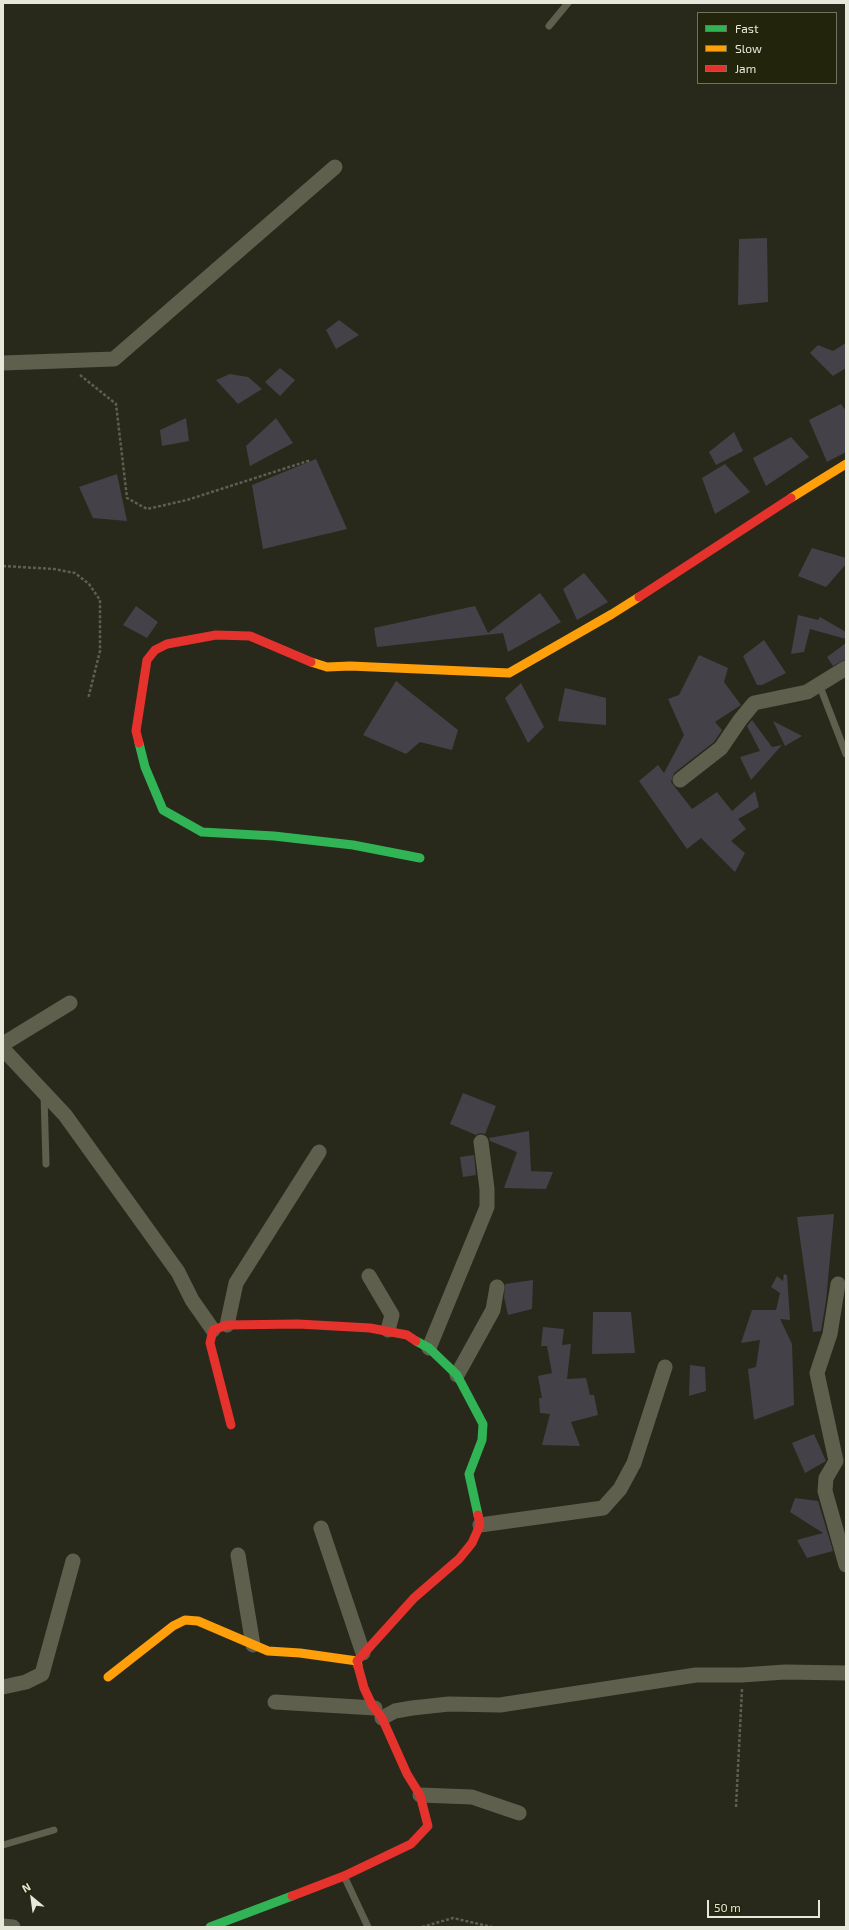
<!DOCTYPE html>
<html>
<head>
<meta charset="utf-8">
<style>
	body { margin:0 }
	#map { position:relative; width:849px; height:1930px; overflow:hidden; background:#28291b; font-family:"Exo 2",sans-serif }
	canvas { display:block }
	.frame { position:absolute; inset:0; border:4px solid #e6e9d9; pointer-events:none }
	.legend { position:absolute; left:697px; top:12px; width:140px; height:72px; box-sizing:border-box; background:#22250b; border:1px solid #70735d; margin:0; padding:5px 7px; list-style:none; font-size:12px; color:#e6e9d9 }
	.legend li { display:flex; align-items:center; gap:8px; height:20px }
	.legend b { width:20px; border:1px solid #70735d }
	.north { position:absolute; left:12px; top:1878px; width:40px; height:40px; -webkit-text-stroke:3px #22250b; paint-order:stroke; rotate:331deg; font-size:11px; font-weight:700; line-height:16px; text-align:center; color:#e6e9d9 }
	.north::after { content:''; display:block; margin:auto; width:14px; height:18px; background:#e6e9d9; clip-path:polygon(50% 0,100% 100%,50% 72%,0 100%) }
	.scale { position:absolute; left:707px; top:1900px; width:113px; height:18px; box-sizing:border-box; border:2px solid #e6e9d9; border-top:0; padding-left:5px; font-size:12px; line-height:14px; white-space:nowrap; color:#e6e9d9; -webkit-text-stroke:3px #22250b; paint-order:stroke }
</style>
</head>
<body>
<div id="map">
<canvas width="849" height="1930"></canvas>
<div class="frame"></div>
<ul class="legend">
<li><b style="height:5px;background:#30b455"></b>Fast</li>
<li><b style="height:5px;background:#ff9f0a"></b>Slow</li>
<li><b style="height:5px;background:#e5322d"></b>Jam</li>
</ul>
<div class="north">N</div>
<div class="scale">50 m</div>
</div>
<script>
const c = document.querySelector('canvas').getContext('2d');
c.lineJoin = 'round';
function fill(path, color) {
  c.fillStyle = color;
  c.fill(path, 'evenodd');
}
function stroke(path, color, width, dash) {
  c.strokeStyle = color;
  c.lineWidth = width;
  c.lineCap = dash ? 'butt' : 'round';
  c.setLineDash(dash || []);
  c.stroke(path);
}
fill(new Path2D(`
	M 767,238 L 768,302 L 738,305 L 739,239 Z
	M 339,320 L 359,335 L 336,349 L 326,330 Z
	M 846,343 L 846,368 L 833,376 L 810,353 L 818,345 L 833,351 Z
	M 280,368 L 295,380 L 280,396 L 265,382 Z
	M 230,374 L 248,377 L 262,389 L 238,404 L 216,380 Z
	M 841,404 L 846,411 L 846,452 L 827,462 L 809,420 Z
	M 186,418 L 189,441 L 162,446 L 160,430 Z
	M 276,418 L 293,443 L 250,466 L 246,446 Z
	M 734,432 L 743,451 L 716,465 L 709,452 Z
	M 791,437 L 809,457 L 766,486 L 753,458 Z
	M 316,459 L 347,529 L 263,549 L 252,485 Z
	M 725,464 L 750,492 L 715,514 L 702,478 Z
	M 117,474 L 127,521 L 93,518 L 79,487 Z
	M 812,548 L 846,558 L 846,564 L 826,587 L 798,576 Z
	M 584,573 L 608,602 L 577,620 L 563,589 Z
	M 540,593 L 561,622 L 508,652 L 503,633 L 377,647 L 374,628 L 475,606 L 488,633 Z
	M 136,606 L 158,622 L 147,638 L 123,625 Z
	M 798,615 L 818,620 L 820,617 L 846,632 L 846,639 L 810,629 L 804,652 L 791,654 Z
	M 764,640 L 786,673 L 762,685 L 757,685 L 743,656 Z
	M 846,643 L 846,659 L 833,666 L 827,657 Z
	M 699,655 L 728,668 L 724,682 L 741,705 L 715,722 L 722,730 L 714,742 L 674,773 L 671,782 L 692,809 L 717,792 L 732,811 L 755,791 L 759,807 L 738,819 L 746,829 L 731,841 L 745,853 L 735,872 L 701,838 L 687,849 L 639,781 L 658,765 L 664,773 L 684,735 L 668,699 L 679,695 Z
	M 396,681 L 458,730 L 452,750 L 420,742 L 406,754 L 363,735 Z
	M 521,683 L 544,727 L 528,743 L 505,698 Z
	M 565,688 L 606,698 L 606,725 L 558,721 Z
	M 752,720 L 772,747 L 782,745 L 751,780 L 740,757 L 760,751 L 747,726 Z
	M 773,721 L 802,736 L 785,746 Z
	M 463,1093 L 496,1106 L 485,1134 L 480,1133 L 476,1135 L 450,1124 Z
	M 529,1131 L 531,1171 L 553,1172 L 546,1189 L 504,1188 L 517,1152 L 490,1141 L 489,1138 Z
	M 474,1155 L 476,1175 L 463,1177 L 460,1157 Z
	M 834,1214 L 826,1301 L 821,1331 L 813,1332 L 797,1217 Z
	M 784,1274 L 787,1275 L 790,1320 L 780,1319 L 792,1344 L 794,1405 L 754,1420 L 748,1369 L 756,1367 L 760,1340 L 741,1343 L 752,1310 L 776,1310 L 780,1293 L 771,1287 L 777,1276 L 783,1281 Z
	M 533,1280 L 532,1309 L 508,1315 L 504,1297 L 505,1284 Z
	M 593,1312 L 631,1312 L 635,1353 L 592,1354 Z
	M 543,1327 L 564,1329 L 562,1345 L 571,1344 L 567,1379 L 586,1378 L 590,1395 L 594,1395 L 598,1415 L 571,1422 L 580,1446 L 542,1445 L 550,1414 L 540,1413 L 539,1398 L 542,1398 L 538,1376 L 552,1373 L 547,1346 L 541,1346 Z
	M 690,1365 L 705,1367 L 706,1391 L 689,1396 Z
	M 814,1434 L 826,1461 L 805,1473 L 792,1443 Z
	M 795,1498 L 818,1501 L 833,1551 L 807,1558 L 797,1540 L 823,1533 L 790,1512 Z`), '#444248');
stroke(new Path2D(`
	M 80,375 L 116,404 L 127,498 L 147,509 L 187,500 L 311,460
	M 3,566 L 54,569 L 75,573 L 89,584 L 100,600 L 100,651 L 88,699
	M 736,1807 L 742,1689
	M 422,1927 L 453,1918 L 492,1927`), '#5e5f51', 2.5, [3, 2]);
stroke(new Path2D(`
	M 549,26 L 568,3
	M 819,684 L 846,754
	M 44,1095 L 46,1164
	M 3,1845 L 54,1830
	M 345,1878 L 368,1927`), '#5e5f4d', 7);
stroke(new Path2D(`
	M 3,363 L 114,359 L 335,167
	M 680,780 L 721,748 L 740,720 L 754,703 L 807,692 L 846,668
	M 3,1044 L 70,1003
	M 3,1049 L 65,1115 L 178,1272 L 192,1300 L 213,1330
	M 369,1276 L 392,1315 L 388,1330
	M 838,1284 L 830,1334 L 817,1373 L 836,1461 L 826,1478 L 825,1491 L 846,1565
	M 227,1325 L 236,1283 L 319,1152
	M 429,1348 L 487,1207 L 487,1189 L 481,1142
	M 457,1375 L 493,1310 L 497,1287
	M 480,1525 L 603,1508 L 620,1489 L 634,1463 L 665,1367
	M 321,1528 L 363,1653
	M 238,1555 L 253,1645
	M 3,1687 L 26,1682 L 42,1674 L 73,1561
	M 275,1702 L 375,1708
	M 382,1718 L 395,1711 L 412,1708 L 449,1704 L 500,1705 L 696,1675 L 742,1675 L 785,1672 L 846,1673
	M 420,1795 L 472,1797 L 519,1813
	M 3,1926 L 13,1927`), '#5e5f4d', 15);
stroke(new Path2D(`
	M 139,743 L 145,767 L 163,810 L 202,832 L 274,836 L 353,845 L 420,858
	M 416,1341 L 429,1348 L 457,1375 L 483,1424 L 482,1440 L 469,1474 L 478,1515
	M 210,1927 L 292,1896`), '#30b455', 9);
stroke(new Path2D(`
	M 791,498 L 846,464
	M 311,662 L 327,667 L 350,666 L 509,673 L 612,614 L 639,597
	M 108,1677 L 173,1626 L 185,1620 L 198,1621 L 268,1651 L 300,1653 L 357,1661 L 358,1666`), '#ff9f0a', 9);
stroke(new Path2D(`
	M 639,597 L 791,498
	M 139,743 L 136,731 L 147,660 L 155,650 L 167,644 L 216,635 L 250,636 L 311,662
	M 231,1425 L 210,1343 L 213,1330 L 227,1325 L 298,1324 L 370,1328 L 407,1335 L 416,1341
	M 357,1661 L 414,1598 L 459,1559 L 472,1543 L 480,1525 L 478,1515
	M 292,1896 L 344,1876 L 411,1844 L 428,1826 L 420,1795 L 407,1774 L 382,1718 L 372,1705 L 364,1688 L 358,1666`), '#e5322d', 9);
</script>
</body>
</html>
